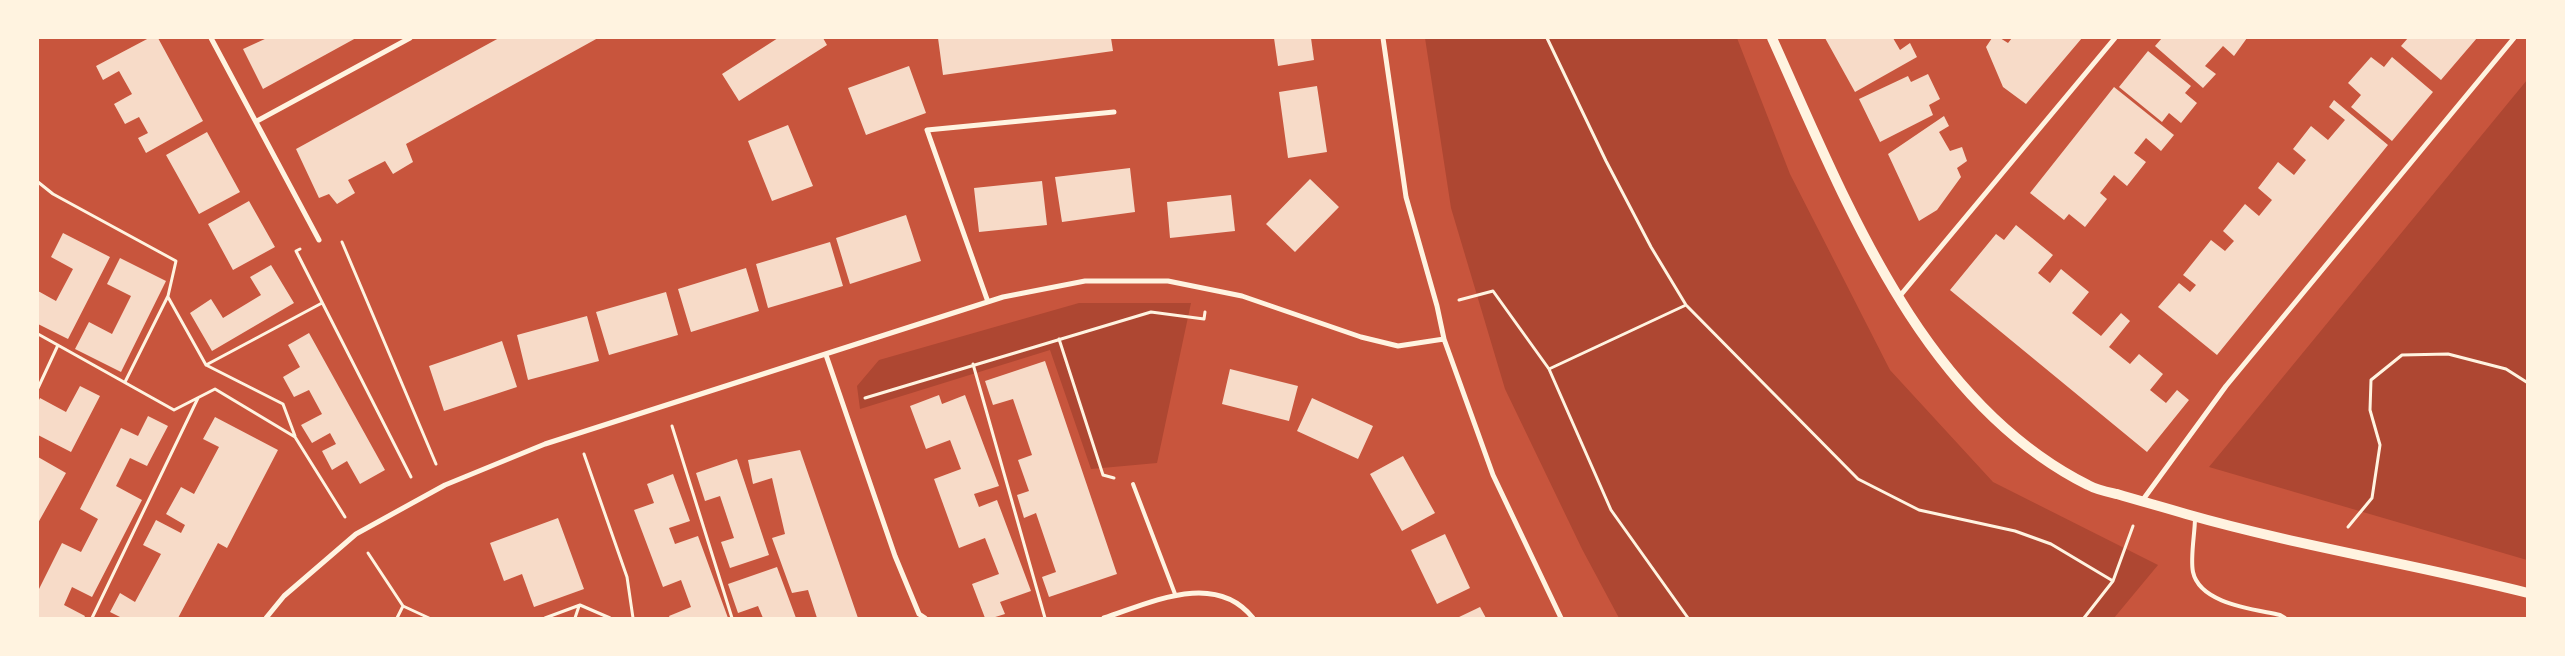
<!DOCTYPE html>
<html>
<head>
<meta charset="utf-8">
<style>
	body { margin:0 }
	#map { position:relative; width:2565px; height:656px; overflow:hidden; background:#c8553d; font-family:Helvetica,sans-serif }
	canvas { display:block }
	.frame { position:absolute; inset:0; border:39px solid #fff3e0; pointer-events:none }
</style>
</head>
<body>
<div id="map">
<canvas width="2565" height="656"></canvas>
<div class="frame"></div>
</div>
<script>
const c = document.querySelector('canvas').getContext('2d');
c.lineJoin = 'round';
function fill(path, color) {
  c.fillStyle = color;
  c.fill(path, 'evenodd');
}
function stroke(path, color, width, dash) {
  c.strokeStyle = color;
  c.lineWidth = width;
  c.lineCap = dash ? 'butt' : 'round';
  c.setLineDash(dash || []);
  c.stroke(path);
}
fill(new Path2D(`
	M 1425,38 L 1737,38 L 1790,174 L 1890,370 L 1993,482 L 2158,565 L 2114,618 L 1619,618 L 1582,549 L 1505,389 L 1451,208 Z
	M 2527,80 L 2527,560 L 2209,467 Z
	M 1079,303 L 1191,303 L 1157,463 L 1091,469 L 1050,350 L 860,409 L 857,386 L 879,360 Z`), '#ae4732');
fill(new Path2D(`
	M 149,38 L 158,38 L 203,121 L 146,153 L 138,138 L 148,133 L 139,117 L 125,124 L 114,104 L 132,94 L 119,71 L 103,80 L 96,66 Z
	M 267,38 L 356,38 L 263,89 L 243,49 Z
	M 499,38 L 598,38 L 406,144 L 413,162 L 393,174 L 385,161 L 348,180 L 355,193 L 337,204 L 329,194 L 319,198 L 296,149 Z
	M 778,38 L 823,38 L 827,45 L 739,101 L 722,74 Z
	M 938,38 L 1111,38 L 1113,51 L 943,75 Z
	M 1274,38 L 1311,38 L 1314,60 L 1278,66 Z
	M 1825,38 L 1893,38 L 1900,50 L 1910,43 L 1917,57 L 1855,92 Z
	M 1992,38 L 2000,38 L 2008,43 L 2012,38 L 2082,38 L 2026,104 L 2003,87 L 1986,47 Z
	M 2162,38 L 2247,38 L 2234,56 L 2223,46 L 2205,66 L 2216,74 L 2203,88 L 2155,46 Z
	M 2408,38 L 2477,38 L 2441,80 L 2401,46 Z
	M 2148,51 L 2191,86 L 2185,93 L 2197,103 L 2181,123 L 2169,113 L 2162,122 L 2119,87 Z
	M 2371,57 L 2384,67 L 2392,57 L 2433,92 L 2392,141 L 2351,107 L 2361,95 L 2348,83 Z
	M 909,66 L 926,113 L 866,135 L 848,88 Z
	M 1928,74 L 1940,99 L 1929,105 L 1933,115 L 1880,142 L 1859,99 L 1908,76 L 1911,82 Z
	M 1317,86 L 1327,152 L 1288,158 L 1279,92 Z
	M 2114,87 L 2174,135 L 2161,151 L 2146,138 L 2134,153 L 2146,162 L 2127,186 L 2114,175 L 2100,193 L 2107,199 L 2085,227 L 2069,214 L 2064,220 L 2030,193 Z
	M 2334,100 L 2388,145 L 2217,355 L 2158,307 L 2179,283 L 2190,292 L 2196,285 L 2183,275 L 2211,240 L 2225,251 L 2234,241 L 2223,231 L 2245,204 L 2259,216 L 2272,200 L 2258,188 L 2278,162 L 2294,175 L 2306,160 L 2293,149 L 2311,126 L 2328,140 L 2345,120 L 2329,107 Z
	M 1944,116 L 1949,126 L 1939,132 L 1950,151 L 1962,147 L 1967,161 L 1957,168 L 1961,177 L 1937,210 L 1919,221 L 1888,154 Z
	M 788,125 L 813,186 L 772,201 L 748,141 Z
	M 207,132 L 240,192 L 199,214 L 166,155 Z
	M 1130,168 L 1135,212 L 1062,222 L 1055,177 Z
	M 1310,179 L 1339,207 L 1295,252 L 1266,224 Z
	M 1042,181 L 1047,225 L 979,232 L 974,188 Z
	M 1231,195 L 1235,231 L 1170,238 L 1167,202 Z
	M 249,201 L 275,247 L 233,270 L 208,224 Z
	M 906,215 L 921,261 L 850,284 L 836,238 Z
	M 2016,225 L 2053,255 L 2038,273 L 2050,283 L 2061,269 L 2089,292 L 2072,313 L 2101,336 L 2121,313 L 2130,321 L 2109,347 L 2130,364 L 2139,354 L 2163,374 L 2150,390 L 2166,403 L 2177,390 L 2189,400 L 2147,452 L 1950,290 L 1996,234 L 2004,240 Z
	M 63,233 L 110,257 L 68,339 L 38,324 L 38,291 L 56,301 L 73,269 L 51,257 Z
	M 830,242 L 843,286 L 768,308 L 756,264 Z
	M 120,258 L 166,281 L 121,372 L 75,349 L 89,322 L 112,334 L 131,296 L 107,284 Z
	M 271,265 L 294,303 L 212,351 L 190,313 L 211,299 L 223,318 L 261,295 L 250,277 Z
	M 746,268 L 759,311 L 691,332 L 678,289 Z
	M 666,292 L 678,335 L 609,355 L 596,312 Z
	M 587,316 L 599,361 L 528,380 L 517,335 Z
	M 309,333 L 385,470 L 360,484 L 347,461 L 332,470 L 322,451 L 336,444 L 330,433 L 312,443 L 301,425 L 322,414 L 309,390 L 294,397 L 283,377 L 300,367 L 288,345 Z
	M 502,341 L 517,387 L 444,411 L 429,366 Z
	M 1045,361 L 1117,574 L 1049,597 L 1042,577 L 1056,572 L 1036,513 L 1024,518 L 1017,495 L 1029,491 L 1018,460 L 1032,455 L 1013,399 L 993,405 L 985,381 Z
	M 1230,369 L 1298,386 L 1289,421 L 1222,404 Z
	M 80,386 L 100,396 L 71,452 L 38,435 L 38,402 L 40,398 L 66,412 Z
	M 939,395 L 942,404 L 965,395 L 999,486 L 974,494 L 979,507 L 997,500 L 1031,591 L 1000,602 L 1005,614 L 992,618 L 985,618 L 972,584 L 999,574 L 985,538 L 959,548 L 934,479 L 961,469 L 950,440 L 926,449 L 910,406 Z
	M 1312,398 L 1373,426 L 1358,459 L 1297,431 Z
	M 148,416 L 168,426 L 147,466 L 130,458 L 116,486 L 142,500 L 92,597 L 72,587 L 64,605 L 85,616 L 84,618 L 38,618 L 38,591 L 62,543 L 81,552 L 98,519 L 80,509 L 121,428 L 138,436 Z
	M 215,417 L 278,450 L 227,548 L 218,543 L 178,618 L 122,618 L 110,612 L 120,593 L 135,602 L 161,554 L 143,545 L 156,520 L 181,533 L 185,525 L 166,514 L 181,487 L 194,494 L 219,447 L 203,439 Z
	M 800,450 L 858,618 L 817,618 L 808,590 L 792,593 L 772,538 L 785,534 L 772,478 L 753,484 L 748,460 Z
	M 1403,456 L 1435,513 L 1402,531 L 1370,474 Z
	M 38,457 L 66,473 L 38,523 Z
	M 737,459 L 769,555 L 730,568 L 721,542 L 734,538 L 720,496 L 705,501 L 696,473 Z
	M 673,474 L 690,521 L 669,528 L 675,544 L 698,536 L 728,618 L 670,618 L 669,616 L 691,607 L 681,580 L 663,587 L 634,510 L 654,503 L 647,484 Z
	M 558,518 L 584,589 L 534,607 L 522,574 L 504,581 L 490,543 Z
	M 1445,534 L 1470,588 L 1437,604 L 1411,550 Z
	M 777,567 L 796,618 L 763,618 L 758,606 L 738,613 L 728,584 Z
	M 1480,607 L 1486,618 L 1457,618 Z`), '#f7dbc8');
stroke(new Path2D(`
	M 1547,38 L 1606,161 L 1651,247 L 1686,305 L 1858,479 L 1919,510 L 2015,531 L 2051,544 L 2113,581
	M 38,182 L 53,194 L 176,261 L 168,296 L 125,382
	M 342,242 L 436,464
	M 300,249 L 296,251 L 411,477
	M 168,297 L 206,365 L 283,404 L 295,436
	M 1459,300 L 1493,291 L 1549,369 L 1611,510 L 1688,618
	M 38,334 L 174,410 L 215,389 L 295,437 L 345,517
	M 1059,339 L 1103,475 L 1114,478
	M 973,364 L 1045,618
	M 206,365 L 322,303
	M 1549,369 L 1686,305
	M 38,388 L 58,345
	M 865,398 L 1151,312 L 1204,319 L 1205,312
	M 672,426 L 732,618
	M 584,454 L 627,577 L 633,618
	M 2348,527 L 2372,498 L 2380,445 L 2370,410 L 2371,380 L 2402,355 L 2448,354 L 2506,369 L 2528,383
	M 368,553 L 403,606 L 397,618
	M 403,606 L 429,618
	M 92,618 L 198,398
	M 545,618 L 580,605 L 610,618
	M 575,618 L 579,606
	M 2084,618 L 2113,581 L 2133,526`), '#fff3e0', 3);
stroke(new Path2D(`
	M 1133,484 L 1175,594
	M 2195,518 C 2195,533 2190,558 2193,572 C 2200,604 2254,609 2280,615 L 2285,618`), '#fff3e0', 4);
stroke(new Path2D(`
	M 211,38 L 319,240
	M 1383,38 L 1406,197 L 1437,306 L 1444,339 L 1493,475 L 1561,618
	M 257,121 L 410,38
	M 1899,297 L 2115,38
	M 988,302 L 927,130 L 1114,112
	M 826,355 L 895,556 L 919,614 L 925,618
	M 2142,501 L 2226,386 L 2514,38
	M 266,618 L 284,596 L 356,534 L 445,485 L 545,444 L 1003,297 L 1085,281 L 1168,281 L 1242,296 L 1361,337 L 1398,346 L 1444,339
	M 1104,618 C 1150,603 1215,570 1253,618`), '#fff3e0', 5);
stroke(new Path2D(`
	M 1772,38 C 1845,199 1920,401 2088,485 C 2097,490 2108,492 2117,494 C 2140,501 2163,507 2186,514 C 2298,546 2414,564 2528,593`), '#fff3e0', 10);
</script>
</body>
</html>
